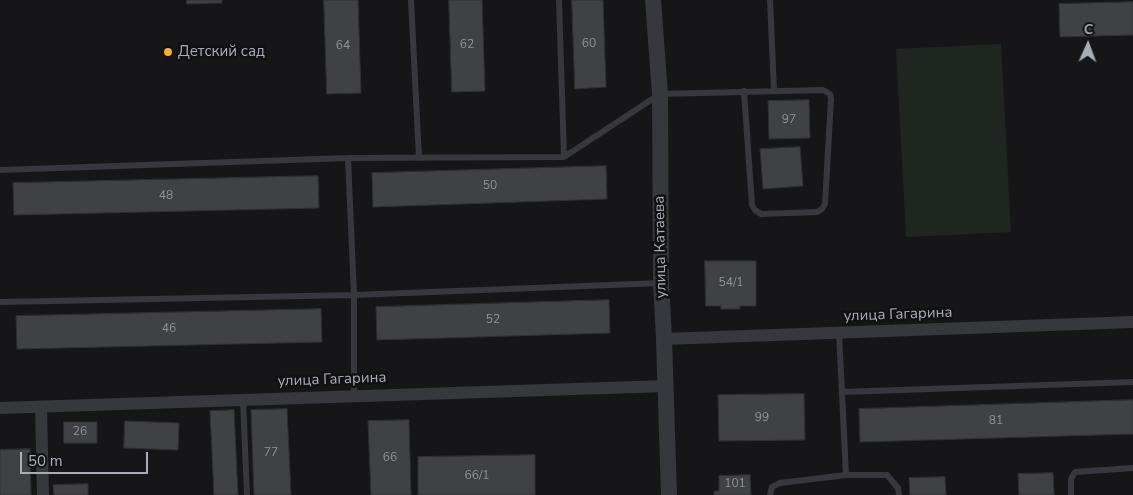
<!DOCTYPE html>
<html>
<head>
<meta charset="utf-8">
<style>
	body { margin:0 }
	#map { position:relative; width:1133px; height:495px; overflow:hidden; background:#161618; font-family:"Nunito Sans",sans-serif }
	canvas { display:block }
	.north { position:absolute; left:1063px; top:20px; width:50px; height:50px; -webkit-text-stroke:4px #111113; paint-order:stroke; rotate:2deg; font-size:14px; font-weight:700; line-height:20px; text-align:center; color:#a8adb8 }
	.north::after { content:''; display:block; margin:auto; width:18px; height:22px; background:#a8adb8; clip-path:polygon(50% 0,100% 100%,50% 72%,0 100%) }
	.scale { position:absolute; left:20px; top:452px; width:128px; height:22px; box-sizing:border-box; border:2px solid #a8adb8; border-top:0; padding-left:6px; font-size:15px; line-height:18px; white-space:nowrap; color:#a8adb8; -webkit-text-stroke:4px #111113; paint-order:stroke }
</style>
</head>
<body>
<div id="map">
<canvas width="1133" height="495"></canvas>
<div class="north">С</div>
<div class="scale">50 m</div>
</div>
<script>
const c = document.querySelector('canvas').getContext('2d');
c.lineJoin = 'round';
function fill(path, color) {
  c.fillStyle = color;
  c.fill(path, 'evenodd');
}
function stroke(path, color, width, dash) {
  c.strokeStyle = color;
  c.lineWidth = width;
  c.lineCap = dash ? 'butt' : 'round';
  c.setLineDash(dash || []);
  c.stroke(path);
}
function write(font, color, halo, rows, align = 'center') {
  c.font = font + ' "Nunito Sans",sans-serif';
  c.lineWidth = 5;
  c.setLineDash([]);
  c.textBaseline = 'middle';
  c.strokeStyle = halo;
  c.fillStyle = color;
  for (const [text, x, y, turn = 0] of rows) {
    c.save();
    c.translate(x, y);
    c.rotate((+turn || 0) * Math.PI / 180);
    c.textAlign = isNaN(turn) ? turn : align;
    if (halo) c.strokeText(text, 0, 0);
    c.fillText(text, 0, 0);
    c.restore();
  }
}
fill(new Path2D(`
	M 1001,44 L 1011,232 L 906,237 L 896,49 Z`), '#1e261f');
const building = new Path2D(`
	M 187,0 L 222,0 L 222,3 L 187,4 Z
	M 324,0 L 358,0 L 361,93 L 327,94 Z
	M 449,0 L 482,0 L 485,91 L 452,92 Z
	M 572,0 L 603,0 L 606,87 L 575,89 Z
	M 1133,2 L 1133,35 L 1060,37 L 1059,4 Z
	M 809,100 L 810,138 L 769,139 L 768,101 Z
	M 800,147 L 803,186 L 763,189 L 760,149 Z
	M 606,166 L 607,199 L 373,207 L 372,173 Z
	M 318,176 L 319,208 L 14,215 L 13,183 Z
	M 705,261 L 756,261 L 756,306 L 740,306 L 740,309 L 721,309 L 721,306 L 706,306 Z
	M 609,300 L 610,333 L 377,340 L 376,307 Z
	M 321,309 L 322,342 L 17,349 L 16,316 Z
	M 804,394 L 805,440 L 719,441 L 718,395 Z
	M 1133,400 L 1133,434 L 860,442 L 859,409 Z
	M 287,409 L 291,495 L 254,495 L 251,410 Z
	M 234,410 L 238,495 L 214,495 L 210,411 Z
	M 409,420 L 411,495 L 371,495 L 368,421 Z
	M 125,421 L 179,423 L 178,450 L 124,448 Z
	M 64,422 L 97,422 L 97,443 L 64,443 Z
	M 30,449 L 31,495 L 0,495 L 0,450 Z
	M 535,455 L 535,495 L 418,495 L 418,457 Z
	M 1053,473 L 1054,495 L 1019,495 L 1018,474 Z
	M 750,475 L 751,495 L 714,495 L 714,491 L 719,491 L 719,476 Z
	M 945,477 L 946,495 L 910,495 L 909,478 Z
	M 88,484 L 88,495 L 54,495 L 53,485 Z`);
fill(building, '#404145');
stroke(building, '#303034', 1);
stroke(new Path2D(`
	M 411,0 L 419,158
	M 559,0 L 564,157
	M 770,0 L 774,90
	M 348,158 L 354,295 L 354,395
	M 0,170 L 348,158 L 564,157 L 660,94 L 823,90 L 830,94 L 831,99 L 825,204 L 822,209 L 817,212 L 761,214 L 755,210 L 752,205 L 744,91
	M 0,302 L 354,295 L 661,283
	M 839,333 L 846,475
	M 842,392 L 1133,382
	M 243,399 L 247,495
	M 770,495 L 772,487 L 780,483 L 846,475 L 887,475 L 898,488 L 899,495
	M 1071,495 L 1071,479 L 1075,472 L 1133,468`), '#37383d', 6);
stroke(new Path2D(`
	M 664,339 L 1133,322
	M 41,407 L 43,495
	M 0,408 L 666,386`), '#37383d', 12);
stroke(new Path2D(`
	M 653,0 L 660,94 L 661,283 L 664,339 L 669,495`), '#37383d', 16);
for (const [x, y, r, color] of [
	[168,52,5,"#f2b134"]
]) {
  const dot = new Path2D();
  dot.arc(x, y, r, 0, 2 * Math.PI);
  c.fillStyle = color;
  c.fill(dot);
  stroke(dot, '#111113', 2);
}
write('12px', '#8e929b', null, [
	["60",589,44],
	["62",467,45],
	["64",343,46],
	["97",789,120],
	["50",490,186],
	["48",166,196],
	["54/1",731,283],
	["52",493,320],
	["46",169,329],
	["99",762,418],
	["81",996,421],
	["26",80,432],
	["77",271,453],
	["66",390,458],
	["66/1",477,476],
	["101",735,484]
]);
write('15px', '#a8adb8', '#111113', [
	["Детский сад",178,52]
], 'left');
write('15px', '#a8adb8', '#111113', [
	["улица Катаева",661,247,-91],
	["улица Гагарина",898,315,-2],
	["улица Гагарина",332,380,-2]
]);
</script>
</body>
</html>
